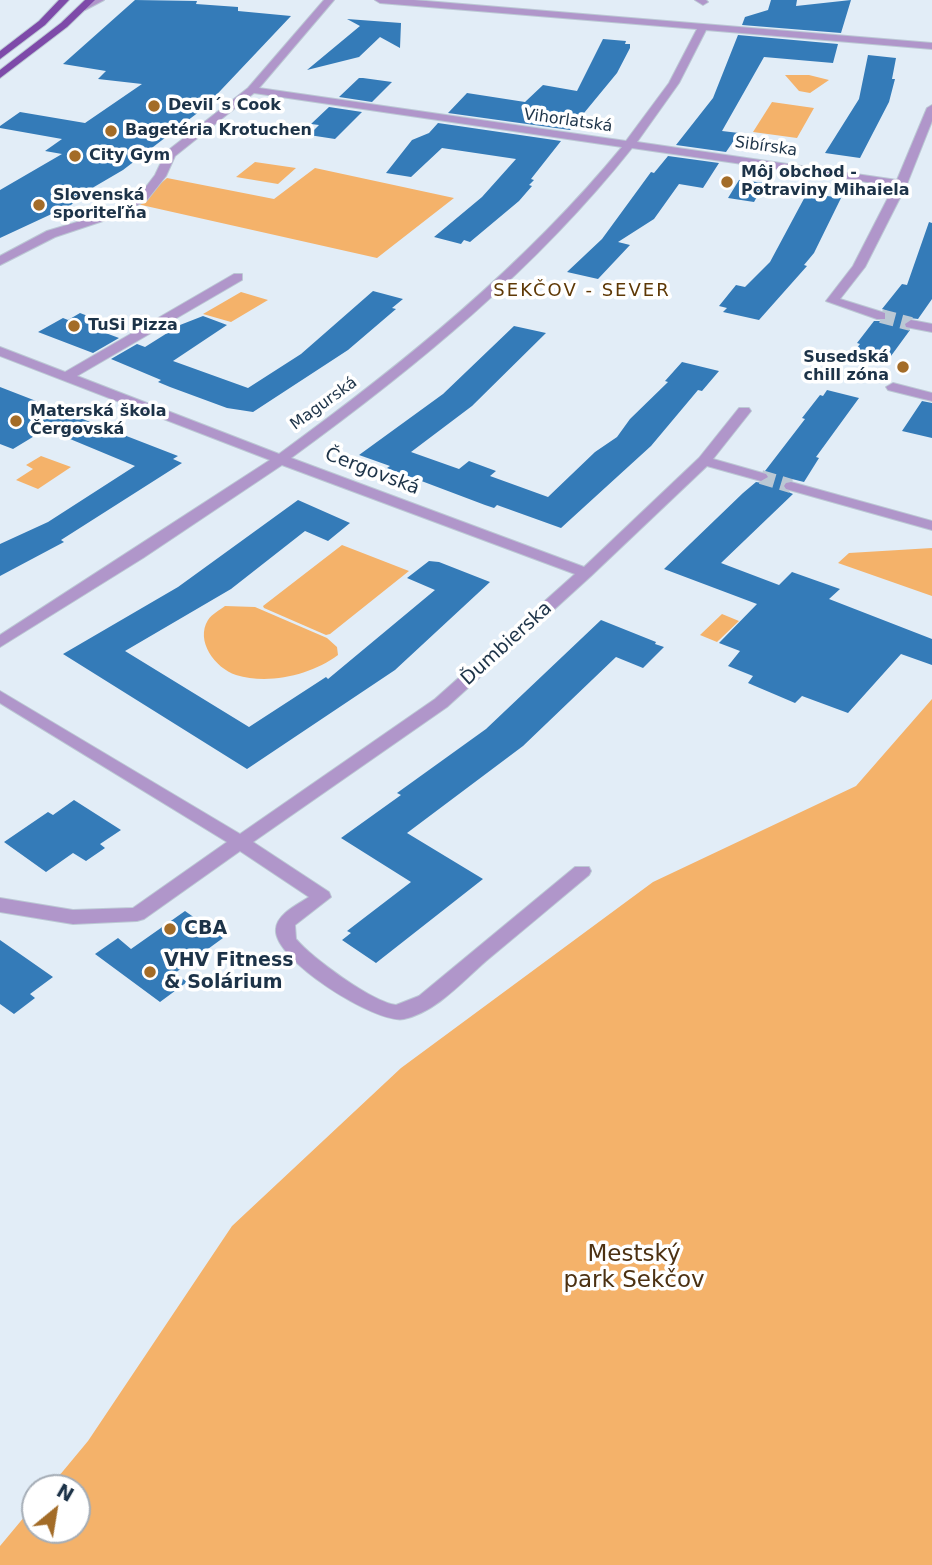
<!DOCTYPE html>
<html>
<head>
<meta charset="utf-8">
<style>
	body { margin:0 }
	#map { position:relative; width:932px; height:1565px; overflow:hidden; background:#e2edf7; font-family:"DejaVu Sans",sans-serif }
	canvas { display:block }
	.north { position:absolute; left:21px; top:1474px; width:70px; height:70px; box-sizing:border-box; background:#fff; border:2px solid #a5adb6; border-radius:50%; rotate:30deg; font-size:19px; font-weight:700; line-height:28px; text-align:center; color:#1d3348 }
	.north::after { content:''; display:block; margin:auto; width:24px; height:32px; background:#a36c28; clip-path:polygon(50% 0,100% 100%,50% 72%,0 100%) }
</style>
</head>
<body>
<div id="map">
<canvas width="932" height="1565"></canvas>
<div class="north">N</div>
</div>
<script>
const c = document.querySelector('canvas').getContext('2d');
c.lineJoin = 'round';
function fill(path, color) {
  c.fillStyle = color;
  c.fill(path, 'evenodd');
}
function stroke(path, color, width, dash) {
  c.strokeStyle = color;
  c.lineWidth = width;
  c.lineCap = dash ? 'butt' : 'round';
  c.setLineDash(dash || []);
  c.stroke(path);
}
function write(font, color, halo, rows, align = 'center') {
  c.font = font + ' "DejaVu Sans",sans-serif';
  c.lineWidth = 7;
  c.setLineDash([]);
  c.textBaseline = 'middle';
  c.strokeStyle = halo;
  c.fillStyle = color;
  for (const [text, x, y, turn = 0] of rows) {
    c.save();
    c.translate(x, y);
    c.rotate((+turn || 0) * Math.PI / 180);
    c.textAlign = isNaN(turn) ? turn : align;
    if (halo) c.strokeText(text, 0, 0);
    c.fillText(text, 0, 0);
    c.restore();
  }
}
fill(new Path2D(`
	M 785,75 L 809,75 L 829,80 L 810,93 L 799,91 Z
	M 772,102 L 814,108 L 797,138 L 753,132 Z
	M 255,162 L 296,168 L 278,184 L 236,177 Z
	M 315,168 L 454,198 L 377,258 L 137,204 L 167,178 L 274,199 Z
	M 241,292 L 268,300 L 231,322 L 203,314 Z
	M 41,456 L 71,467 L 38,489 L 16,480 L 33,469 L 26,465 Z
	M 342,545 L 409,571 L 330,634 L 326,635 L 264,608 L 263,606 Z
	M 932,548 L 932,596 L 838,563 L 849,553 Z
	M 225,606 L 255,607 L 327,638 L 337,647 L 338,655 C 311,675 269,685 236,675 C 215,668 195,641 208,620 C 212,614 220,610 225,606 Z
	M 722,614 L 739,621 L 717,642 L 700,635 Z
	M 932,699 L 932,1565 L 0,1565 L 0,1546 L 35,1504 L 35,1530 L 77,1530 L 77,1488 L 49,1488 L 88,1441 L 232,1226 L 401,1068 L 653,882 L 856,786 Z`), '#f4b26a');
fill(new Path2D(`
	M 135,0 L 197,1 L 196,4 L 238,7 L 238,11 L 291,16 L 204,108 L 123,170 L 82,194 L 71,205 L 0,238 L 0,190 L 62,154 L 45,151 L 62,139 L 0,128 L 0,126 L 20,112 L 85,123 L 142,84 L 98,79 L 106,71 L 63,64 Z
	M 771,0 L 797,0 L 796,6 L 851,0 L 841,33 L 742,25 L 745,17 L 768,10 Z
	M 347,19 L 401,23 L 400,48 L 380,37 L 359,57 L 307,70 L 360,26 Z
	M 738,35 L 838,44 L 833,63 L 764,57 L 722,131 L 739,133 L 726,152 L 676,145 L 713,98 Z
	M 603,39 L 626,41 L 625,44 L 630,44 L 630,48 L 617,73 L 570,130 L 448,113 L 467,93 L 525,102 L 543,85 L 577,91 Z
	M 868,55 L 896,58 L 892,79 L 895,79 L 889,102 L 860,158 L 825,153 L 859,99 Z
	M 359,78 L 363,78 L 392,82 L 372,102 L 339,97 Z
	M 329,107 L 362,112 L 335,139 L 309,135 L 319,125 L 311,124 Z
	M 438,123 L 561,141 L 531,179 L 534,180 L 529,185 L 532,186 L 519,201 L 470,242 L 464,240 L 461,244 L 434,237 L 482,197 L 516,159 L 442,148 L 411,177 L 386,173 L 412,140 L 429,133 Z
	M 668,156 L 719,163 L 703,188 L 679,184 L 654,219 L 618,242 L 630,245 L 598,279 L 567,272 L 602,239 L 651,172 L 654,173 Z
	M 739,180 L 765,183 L 754,202 L 728,198 Z
	M 807,193 L 841,198 L 814,253 L 804,265 L 807,266 L 759,320 L 723,312 L 727,308 L 719,306 L 736,285 L 745,287 L 770,262 Z
	M 929,222 L 932,223 L 932,299 L 918,319 L 910,318 L 903,323 L 904,328 L 910,330 L 891,356 L 856,349 L 860,344 L 857,343 L 874,321 L 887,321 L 887,311 L 882,309 L 902,284 L 907,285 Z
	M 373,291 L 403,299 L 392,308 L 396,309 L 348,350 L 253,412 L 227,408 L 170,387 L 158,382 L 161,380 L 111,359 L 137,344 L 145,347 L 180,325 L 203,316 L 227,325 L 173,361 L 248,388 L 301,354 Z
	M 80,313 L 106,323 L 95,329 L 119,338 L 93,353 L 38,332 L 63,318 L 68,320 Z
	M 514,326 L 546,333 L 472,406 L 411,452 L 459,469 L 469,461 L 496,471 L 490,476 L 548,497 L 595,452 L 617,437 L 630,419 L 668,382 L 665,381 L 682,362 L 719,371 L 702,391 L 698,390 L 651,446 L 561,528 L 497,505 L 494,508 L 485,505 L 387,468 L 390,466 L 359,455 L 443,394 Z
	M 0,387 L 178,456 L 173,459 L 182,463 L 61,540 L 64,542 L 0,576 L 0,544 L 48,522 L 135,466 L 46,429 L 13,449 L 0,444 Z
	M 827,390 L 859,398 L 816,457 L 819,458 L 804,482 L 792,479 L 784,482 L 784,490 L 793,494 L 721,563 L 779,585 L 792,572 L 840,589 L 829,599 L 932,639 L 932,665 L 901,654 L 848,713 L 802,696 L 795,703 L 748,683 L 753,676 L 728,666 L 740,651 L 719,643 L 757,604 L 664,569 L 743,493 L 756,482 L 762,483 L 769,479 L 770,476 L 765,471 L 805,419 L 802,418 L 820,395 L 823,396 Z
	M 922,401 L 932,403 L 932,438 L 902,431 Z
	M 298,500 L 350,523 L 328,541 L 305,531 L 231,589 L 125,651 L 249,727 L 326,677 L 328,679 L 435,590 L 407,578 L 429,561 L 439,562 L 490,582 L 395,670 L 247,769 L 63,654 L 178,587 Z
	M 601,620 L 656,642 L 655,644 L 664,647 L 643,668 L 616,657 L 523,746 L 407,833 L 483,879 L 376,963 L 342,940 L 351,933 L 347,931 L 411,882 L 341,838 L 401,795 L 397,793 L 486,729 Z
	M 74,800 L 121,830 L 100,844 L 105,848 L 86,861 L 73,853 L 46,872 L 4,842 L 48,812 L 53,815 Z
	M 185,911 L 223,938 L 175,973 L 187,982 L 160,1002 L 95,954 L 118,938 L 131,949 Z
	M 0,940 L 53,977 L 30,994 L 35,998 L 14,1014 L 0,1004 Z`), '#347bb8');
stroke(new Path2D(`
	M 881,316 L 911,324
	M 761,477 L 791,486`), '#bbc8d4', 14, [14, 7]);
const minor = new Path2D(`
	M 91,0 L 104,0 L 85,10 L 77,8 Z
	M 324,0 L 334,0 L 259,88 L 626,141 L 669,83 L 697,29 L 380,3 L 375,0 L 414,0 L 932,43 L 932,49 L 706,30 L 679,83 L 637,142 L 897,180 L 927,108 L 932,105 L 932,121 L 907,184 L 865,267 L 840,299 L 885,313 L 885,319 L 877,319 L 826,301 L 853,266 L 894,186 L 632,148 C 536,269 415,368 291,458 L 584,567 L 699,458 L 739,408 L 749,408 L 751,411 L 713,459 L 766,474 L 768,477 L 761,481 L 707,466 L 591,576 L 447,707 L 253,842 L 329,892 L 331,897 L 295,925 L 296,939 C 312,958 372,1002 396,1005 L 419,996 L 575,867 L 589,867 L 591,871 L 589,875 C 554,904 520,933 486,961 C 462,982 436,1012 404,1019 C 377,1025 272,959 276,929 C 277,914 297,905 309,897 L 240,851 L 144,919 L 137,921 L 73,924 L 0,912 L 0,898 L 73,910 L 133,908 L 227,842 L 0,703 L 0,691 L 240,834 L 435,699 L 575,574 L 282,465 L 143,558 L 0,647 L 0,635 L 270,460 L 0,356 L 0,347 L 65,372 L 234,274 L 242,274 L 242,280 L 77,376 L 279,454 C 403,364 524,266 622,147 L 254,93 L 175,156 L 166,176 L 147,200 L 112,218 L 55,237 L 0,265 L 0,256 L 47,231 L 104,214 L 139,196 L 155,175 L 166,152 L 248,88 Z
	M 695,0 L 706,0 L 708,2 L 703,5 Z
	M 911,320 L 932,324 L 932,332 L 906,327 L 905,324 Z
	M 893,383 L 932,393 L 932,401 L 888,390 L 886,387 Z
	M 791,482 L 932,521 L 932,530 L 786,489 L 784,486 L 786,483 Z`);
const primary = new Path2D(`
	M 59,0 L 69,0 L 45,25 L 0,59 L 0,51 L 39,21 Z
	M 85,0 L 95,0 L 67,27 L 0,78 L 0,70 L 61,23 Z`);
stroke(minor, '#bbc8d4', 2);
stroke(primary, '#bbc8d4', 2);
fill(minor, '#b096ca');
fill(primary, '#7e4aa9');
for (const [x, y, r, color] of [
	[154,106,7,"#a36c28"],
	[111,131,7,"#a36c28"],
	[75,156,7,"#a36c28"],
	[727,182,7,"#a36c28"],
	[39,205,7,"#a36c28"],
	[74,326,7,"#a36c28"],
	[903,367,7,"#a36c28"],
	[16,421,7,"#a36c28"],
	[170,929,7,"#a36c28"],
	[150,972,7,"#a36c28"]
]) {
  const dot = new Path2D();
  dot.arc(x, y, r, 0, 2 * Math.PI);
  c.fillStyle = color;
  c.fill(dot);
  stroke(dot, '#fff', 2.5);
}
write('bold 16px', '#1d3348', '#fff', [
	["Devil´s Cook",168,106],
	["Bagetéria Krotuchen",125,131],
	["City Gym",89,156],
	["Môj obchod -",741,173],
	["Potraviny Mihaiela",741,191],
	["Slovenská",53,196],
	["sporiteľňa",53,214],
	["TuSi Pizza",88,326],
	["Susedská",889,358,"right"],
	["chill zóna",889,376,"right"],
	["Materská škola",30,412],
	["Čergovská",30,430]
], 'left');
write('16px', '#1d3348', '#fff', [
	["Vihorlatská",568,121,8],
	["Sibírska",766,147,8],
	["Magurská",324,404,-36]
]);
c.letterSpacing = '2px';
write('18px', '#5e3805', '#fff', [
	["SEKČOV - SEVER",582,291]
]);
c.letterSpacing = '0px';
write('19px', '#1d3348', '#fff', [
	["Čergovská",372,472,21],
	["Ďumbierska",507,644,-42]
]);
write('bold 19px', '#1d3348', '#fff', [
	["CBA",184,929],
	["VHV Fitness",164,961],
	["& Solárium",164,983]
], 'left');
write('23px', '#4c3112', '#fff', [
	["Mestský",634,1255],
	["park Sekčov",634,1281]
]);
</script>
</body>
</html>
